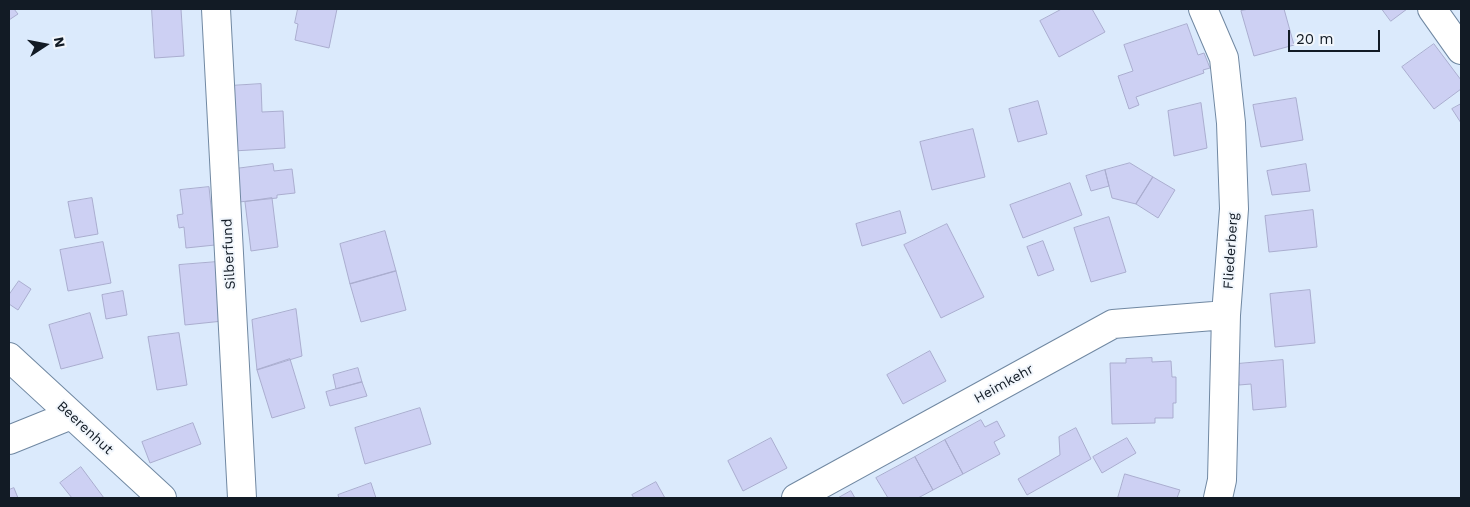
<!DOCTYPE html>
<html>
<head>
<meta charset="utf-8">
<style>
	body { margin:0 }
	#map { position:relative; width:1470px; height:507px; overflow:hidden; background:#dbeafc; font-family:"Work Sans",sans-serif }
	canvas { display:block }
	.frame { position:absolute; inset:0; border:10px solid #121b25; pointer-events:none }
	.north { position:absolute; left:20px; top:20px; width:50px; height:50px; -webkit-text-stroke:4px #f1f6fc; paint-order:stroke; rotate:79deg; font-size:14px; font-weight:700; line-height:20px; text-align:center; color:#121b25 }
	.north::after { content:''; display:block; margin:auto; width:18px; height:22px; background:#121b25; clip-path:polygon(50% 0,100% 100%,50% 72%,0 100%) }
	.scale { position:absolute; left:1288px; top:30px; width:92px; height:22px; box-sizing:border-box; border:2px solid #121b25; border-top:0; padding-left:6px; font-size:15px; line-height:18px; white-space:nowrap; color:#121b25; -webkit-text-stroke:4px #f1f6fc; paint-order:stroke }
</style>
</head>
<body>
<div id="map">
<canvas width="1470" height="507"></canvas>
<div class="frame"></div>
<div class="north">N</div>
<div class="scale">20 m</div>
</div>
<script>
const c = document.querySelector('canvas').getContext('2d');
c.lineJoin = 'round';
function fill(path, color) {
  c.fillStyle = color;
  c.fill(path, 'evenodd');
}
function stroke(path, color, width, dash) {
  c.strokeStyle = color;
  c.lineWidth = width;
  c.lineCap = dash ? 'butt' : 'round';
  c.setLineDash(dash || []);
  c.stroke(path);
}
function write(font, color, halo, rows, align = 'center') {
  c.font = font + ' "Work Sans",sans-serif';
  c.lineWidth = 4;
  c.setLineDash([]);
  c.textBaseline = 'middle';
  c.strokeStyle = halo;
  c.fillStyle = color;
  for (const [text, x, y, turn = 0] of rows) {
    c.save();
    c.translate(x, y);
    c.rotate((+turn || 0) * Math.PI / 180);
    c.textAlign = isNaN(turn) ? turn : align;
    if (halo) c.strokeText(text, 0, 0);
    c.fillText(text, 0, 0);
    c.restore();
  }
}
const building = new Path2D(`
	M 9,9 L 14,9 L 18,14 L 9,20 Z
	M 152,9 L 181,9 L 184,56 L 155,58 Z
	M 298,9 L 337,9 L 329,48 L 295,40 L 298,24 L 295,23 Z
	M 1062,9 L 1092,9 L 1105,32 L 1059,57 L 1040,21 Z
	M 1249,9 L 1284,9 L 1294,45 L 1254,56 L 1241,11 Z
	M 1382,9 L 1407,9 L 1391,21 Z
	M 1187,24 L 1198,55 L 1204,53 L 1210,68 L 1203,70 L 1204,73 L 1136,97 L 1139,105 L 1129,109 L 1118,76 L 1133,71 L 1124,45 Z
	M 1434,44 L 1461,80 L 1461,89 L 1434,109 L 1402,67 Z
	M 261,84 L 262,112 L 283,111 L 285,148 L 233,151 L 229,86 Z
	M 1296,98 L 1303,140 L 1261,147 L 1253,105 Z
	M 1038,101 L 1047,134 L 1018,142 L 1009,109 Z
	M 1201,103 L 1207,148 L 1174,156 L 1168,111 Z
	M 1461,104 L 1461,123 L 1452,109 Z
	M 973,129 L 985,177 L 932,190 L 920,142 Z
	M 1130,163 L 1153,177 L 1136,204 L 1112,198 L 1105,170 Z
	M 273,164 L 274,171 L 292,169 L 295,193 L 277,195 L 277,198 L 239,202 L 235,169 Z
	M 1306,164 L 1310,191 L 1272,195 L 1267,171 Z
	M 1105,170 L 1109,186 L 1091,191 L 1086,176 Z
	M 1153,177 L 1175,190 L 1158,218 L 1136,204 Z
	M 1070,183 L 1082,215 L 1023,238 L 1010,205 Z
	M 209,187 L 215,245 L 186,248 L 184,227 L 179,228 L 177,215 L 183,214 L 180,190 Z
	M 92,198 L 98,234 L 75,238 L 68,202 Z
	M 272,198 L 278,247 L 251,251 L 245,202 Z
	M 1313,210 L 1317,247 L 1269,252 L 1265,216 Z
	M 900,211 L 906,233 L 862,246 L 856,224 Z
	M 1109,217 L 1126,272 L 1091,282 L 1074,228 Z
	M 947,224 L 984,297 L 941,318 L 904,245 Z
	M 385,231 L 396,271 L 350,284 L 340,244 Z
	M 1043,241 L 1054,270 L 1038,276 L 1027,247 Z
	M 103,242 L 111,283 L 68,291 L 60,250 Z
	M 217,262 L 223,321 L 185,325 L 179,265 Z
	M 396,271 L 406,310 L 361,322 L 350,284 Z
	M 19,281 L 31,289 L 18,310 L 9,304 L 9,295 Z
	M 1310,290 L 1315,343 L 1275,347 L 1270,294 Z
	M 123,291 L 127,315 L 106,319 L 102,295 Z
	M 296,309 L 302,356 L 257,370 L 252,320 Z
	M 90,313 L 103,358 L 61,369 L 49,325 Z
	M 179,333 L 187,385 L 157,390 L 148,337 Z
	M 930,351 L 946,381 L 903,404 L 887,375 Z
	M 1152,358 L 1152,362 L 1171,361 L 1172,377 L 1176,377 L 1176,403 L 1173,403 L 1173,418 L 1155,418 L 1155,423 L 1112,424 L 1110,363 L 1126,363 L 1126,359 Z
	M 290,359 L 305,408 L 272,418 L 257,370 Z
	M 1283,360 L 1286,407 L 1253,410 L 1251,384 L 1239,385 L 1237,364 Z
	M 358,368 L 362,382 L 336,389 L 333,375 Z
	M 362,382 L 367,396 L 330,406 L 326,392 Z
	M 420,408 L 431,444 L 365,464 L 355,428 Z
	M 981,420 L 985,427 L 997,421 L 1005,436 L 994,442 L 1000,454 L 963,474 L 945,440 Z
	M 193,423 L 201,444 L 150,463 L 142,442 Z
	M 1076,428 L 1091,459 L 1027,495 L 1018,479 L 1060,455 L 1059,437 Z
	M 771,438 L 787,468 L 743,491 L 728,461 Z
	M 1127,438 L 1136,453 L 1102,473 L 1093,457 Z
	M 945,440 L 963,474 L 933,490 L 915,457 Z
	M 915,457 L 933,490 L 918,498 L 888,498 L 876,478 Z
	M 81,467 L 104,498 L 72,498 L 60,483 Z
	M 1125,474 L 1180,490 L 1177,498 L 1118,498 Z
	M 656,482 L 665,498 L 634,498 L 632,495 Z
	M 371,483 L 376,498 L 339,498 L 338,495 Z
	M 14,488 L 18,498 L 9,498 L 9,490 Z
	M 851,491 L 855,498 L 838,498 Z`);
fill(building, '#cdd0f3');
stroke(building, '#aaadcf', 1);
const minor = new Path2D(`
	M 216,9 L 242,498
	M 1203,9 L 1224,58 L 1231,123 L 1234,209 L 1226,315 L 1222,480 L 1218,498
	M 1432,9 L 1461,50
	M 9,357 L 162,498
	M 9,440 L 71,415
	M 796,498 L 1113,324 L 1226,315`);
stroke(minor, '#7088a2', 30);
stroke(minor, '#fff', 28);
write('14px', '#121b25', '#f1f6fc', [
	["Fliederberg",1231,251,-86],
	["Silberfund",229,254,-93],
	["Heimkehr",1004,384,-29],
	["Beerenhut",85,428,43]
]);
</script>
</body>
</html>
